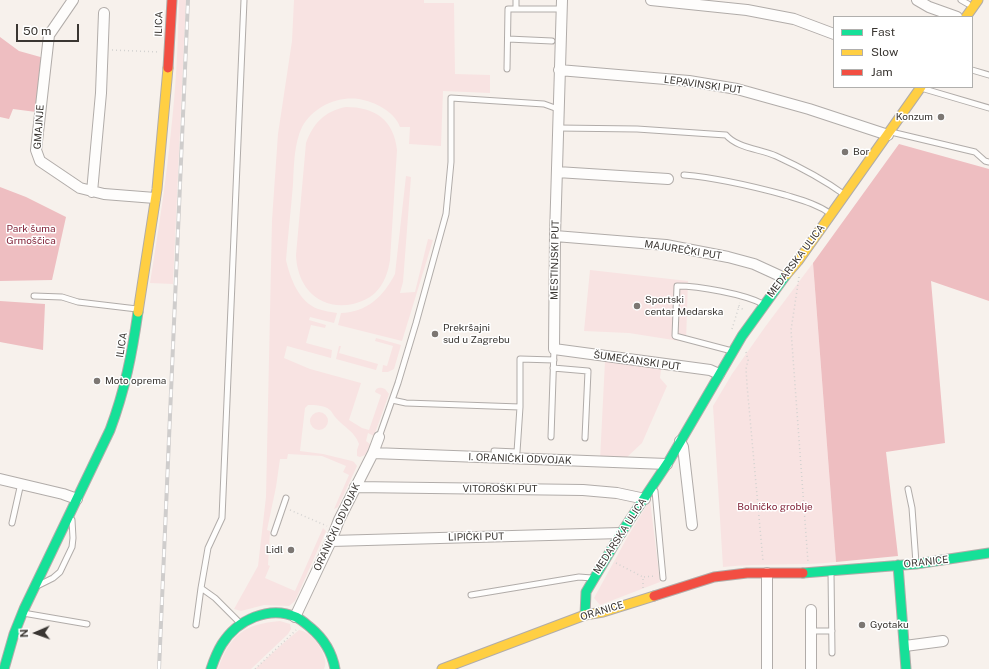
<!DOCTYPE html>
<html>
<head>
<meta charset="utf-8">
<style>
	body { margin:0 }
	#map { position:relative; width:989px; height:669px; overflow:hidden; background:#f7f1ec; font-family:"Public Sans",sans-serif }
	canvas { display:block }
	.legend { position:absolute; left:833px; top:16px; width:140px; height:72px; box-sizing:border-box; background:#fff; border:1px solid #b0afad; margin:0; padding:5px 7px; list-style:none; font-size:12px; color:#3a3632 }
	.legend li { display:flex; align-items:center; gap:8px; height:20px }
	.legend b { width:20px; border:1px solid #b0afad }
	.north { position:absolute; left:16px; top:613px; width:40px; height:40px; -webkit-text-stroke:3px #fff; paint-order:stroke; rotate:268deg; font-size:11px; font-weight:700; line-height:16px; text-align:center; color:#3a3632 }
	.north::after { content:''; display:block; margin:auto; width:14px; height:18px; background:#3a3632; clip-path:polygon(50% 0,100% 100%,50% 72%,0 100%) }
	.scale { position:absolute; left:16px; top:24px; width:63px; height:18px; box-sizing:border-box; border:2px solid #3a3632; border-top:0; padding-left:5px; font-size:12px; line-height:14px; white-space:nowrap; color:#3a3632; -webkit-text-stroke:3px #fff; paint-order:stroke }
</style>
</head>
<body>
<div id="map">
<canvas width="989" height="669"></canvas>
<ul class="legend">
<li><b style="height:5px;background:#16e098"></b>Fast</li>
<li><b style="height:5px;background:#ffcf43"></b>Slow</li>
<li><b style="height:5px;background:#f24e42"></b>Jam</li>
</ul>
<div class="north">N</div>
<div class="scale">50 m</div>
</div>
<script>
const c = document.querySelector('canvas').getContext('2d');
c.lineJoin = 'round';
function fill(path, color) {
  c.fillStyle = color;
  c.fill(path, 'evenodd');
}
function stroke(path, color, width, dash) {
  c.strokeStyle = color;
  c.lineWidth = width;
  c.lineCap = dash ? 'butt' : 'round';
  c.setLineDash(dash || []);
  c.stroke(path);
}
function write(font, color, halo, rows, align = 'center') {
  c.font = font + ' "Public Sans",sans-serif';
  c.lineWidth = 3;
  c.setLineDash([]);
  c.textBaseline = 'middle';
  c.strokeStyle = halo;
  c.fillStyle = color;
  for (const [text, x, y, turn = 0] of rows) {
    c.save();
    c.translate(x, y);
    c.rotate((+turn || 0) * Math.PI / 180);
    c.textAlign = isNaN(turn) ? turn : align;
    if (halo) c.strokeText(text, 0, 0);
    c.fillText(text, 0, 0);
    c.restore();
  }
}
fill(new Path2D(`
	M 179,0 L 186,0 L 173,284 L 150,283 C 158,233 166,182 171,131 C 176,88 178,44 179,0 Z
	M 294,0 L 424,0 L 424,3 L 454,3 L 455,74 L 490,75 L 490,93 L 443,91 L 441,146 L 409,144 L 410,127 L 400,127 C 394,111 375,102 359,99 C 337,96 313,107 302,127 C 294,144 294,165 293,184 C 291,209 288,235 286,260 C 290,278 299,302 318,309 C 324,311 331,312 337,313 L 334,323 L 310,317 L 309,320 L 326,325 L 325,328 L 311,325 L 306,343 L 332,350 L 331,358 L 287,346 L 284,358 L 310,369 L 361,383 L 349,420 L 362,428 L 369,430 L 381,395 L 375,392 C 376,387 380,387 385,389 L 389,394 L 374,436 L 368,433 L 366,441 L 371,445 L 365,455 L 360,457 L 357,456 L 357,450 L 359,444 C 355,432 344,427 336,418 C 334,416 332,412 330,410 C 324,405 315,405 308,405 L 305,408 L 300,451 L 323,454 L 352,461 L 354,462 L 357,466 L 338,507 L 334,509 L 349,475 L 343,472 L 346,466 L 322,456 L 288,454 L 287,459 L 280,459 L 276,487 L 267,530 L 270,531 L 268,565 L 270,566 L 265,578 L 295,591 L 323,528 L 326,531 L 295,601 L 289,606 L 264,605 L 241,611 L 234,609 L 258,566 L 266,497 L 272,220 L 278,134 L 292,41 Z
	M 346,107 C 375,107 394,120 397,150 L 390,260 C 388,273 384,284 375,293 C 369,299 360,302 353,304 C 319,311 297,287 296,255 L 306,143 C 313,124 324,111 346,107 Z
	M 406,176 L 411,177 L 403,282 L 400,293 L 415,292 L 428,239 L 433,240 L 402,341 L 338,325 L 341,313 C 367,312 383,297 395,274 Z
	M 813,263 L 836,562 C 798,566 761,563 723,567 L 713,406 L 732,374 L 765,327 Z
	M 590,270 L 688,281 L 686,342 L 629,333 L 584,331 Z
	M 376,338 L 401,345 L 394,369 L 388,372 L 382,372 L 383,365 L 387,366 L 393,346 L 375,341 Z
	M 339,346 L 341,346 L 339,353 L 378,364 L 376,370 L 336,359 Z
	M 605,361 L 661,369 L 660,378 L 667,386 L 642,443 L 624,460 L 600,460 Z
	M310 421a9 9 0 1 1 18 0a9 9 0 1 1-18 0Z
	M 650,500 L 660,582 L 600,605 L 594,598 L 628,536 Z
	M 280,621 L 290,624 L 291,629 L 288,634 L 251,669 L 218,669 C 230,635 244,624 280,621 Z
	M 299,630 C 311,632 323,648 325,660 C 326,663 325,666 324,669 L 255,669 L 288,639 Z`), '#f8e3e2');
fill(new Path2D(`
	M 0,37 L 19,51 L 44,58 L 36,112 L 13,109 L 9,119 L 0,117 Z
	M 899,144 L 989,169 L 989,301 L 931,281 L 945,443 L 886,452 L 898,556 L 836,562 L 813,263 Z
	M 0,187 L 26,197 L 66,217 L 52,280 L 0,281 Z
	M 0,301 L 45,304 L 43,350 L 0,342 Z`), '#eebec1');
const lane = new Path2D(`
	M 961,0 L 968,4
	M 516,9 L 516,0
	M 508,39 L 552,41
	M 507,69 L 508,9 L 562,9
	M 972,70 L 989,75
	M 921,88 L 989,108
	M 558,128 L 637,129 L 726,135 C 737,148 760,149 776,156 C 800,167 823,179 845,195
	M 891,132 L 975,152 L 985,161 L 989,162
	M 684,175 C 718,178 752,186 785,195 C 801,200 817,204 831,214
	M 34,296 L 62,297 L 78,302 L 137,309
	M 732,351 L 675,336 L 677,286 C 699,286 744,294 763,304
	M 553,368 L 588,371 L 585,438
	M 392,400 L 406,403 L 520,407
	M 379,437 L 398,383 L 416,323 L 446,214 L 451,162 L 451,98 L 544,104 L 555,108
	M 551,437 L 554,349
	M 494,451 L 517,452 L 520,407 L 520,359 L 554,360
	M 652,489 L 655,491 L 663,578
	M 908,489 L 912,508 L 916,563
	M 12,523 L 21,483
	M 274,533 L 286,498
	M 831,572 L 832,653
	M 39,585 L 53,578 L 60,572 L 72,547 L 73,538 L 72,520
	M 201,588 L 208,548 L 222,518 L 244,0
	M 471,595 L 579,577 L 592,578
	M 23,613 L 87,624
	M 196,625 L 201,588 L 215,598 L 240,623
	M 811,631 L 832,631`);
const street = new Path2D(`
	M 73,0 L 49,35 L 36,150 L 40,161 L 80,188 L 104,194 L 155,198
	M 562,0 L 555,236 L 554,349 L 710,370 L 719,374
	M 651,0 L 747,10 L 794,19 L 834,34
	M 917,0 L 929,7 L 957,17
	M 559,70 L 689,81 L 737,89 L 809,109 L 888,135
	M 557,172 L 668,179
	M 92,192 L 101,93 L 104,13
	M 555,236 L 666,245 L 728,257 L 754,264 L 778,275 L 783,278
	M 680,441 L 683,447 L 692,525
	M 373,453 L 667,464
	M 0,479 L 63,494 L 77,499
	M 355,487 L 583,490 L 617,493 L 645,499
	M 331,541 L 621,533
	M 767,573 L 767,669
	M 811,610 L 811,669
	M 295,617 L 331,541 L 339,520 L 373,453 L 379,437
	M 905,646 L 943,641`);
const fast = new Path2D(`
	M 898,565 L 906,669
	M 803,573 L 916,564 L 989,553
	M 585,615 L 586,592 L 621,533 L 669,461 L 742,336 L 786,275
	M 4,669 L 14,634 L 24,609 L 110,430 C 125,390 132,354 138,312
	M 211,669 C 214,660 217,652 222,644 C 237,620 269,605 296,617 C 302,620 306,624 311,628 C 324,639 332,652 335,669`);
const slow = new Path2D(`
	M 966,17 L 978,0
	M 786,275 L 798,261 L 921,87
	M 138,312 L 157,189 L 168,68
	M 442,669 L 585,615 L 603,612 L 654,596`);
const jam = new Path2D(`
	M 168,68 L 172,0
	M 654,596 L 714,577 L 747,573 L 803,573`);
stroke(lane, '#b1aca9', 7);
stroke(street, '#b1aca9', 12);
stroke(fast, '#b1aca9', 11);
stroke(slow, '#b1aca9', 11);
stroke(jam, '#b1aca9', 11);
stroke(new Path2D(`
	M 112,50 L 159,52
	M 799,277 L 791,330 L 808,562
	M 738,307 L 745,310
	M 732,329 L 740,303 L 739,303
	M 746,352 L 748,360 L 746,369 L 747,385 L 763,561
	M 290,510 L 327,526
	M 616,563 L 643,577
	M 643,588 L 643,577 L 656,576
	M 255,669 L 296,630`), '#d3d2d0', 1.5, [1, 3]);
stroke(lane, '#fefdfc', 5);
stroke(street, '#fefdfc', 10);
stroke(fast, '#16e098', 9);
stroke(slow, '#ffcf43', 9);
stroke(jam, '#f24e42', 9);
const rail = new Path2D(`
	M 159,669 L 188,0`);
stroke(rail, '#cfcdcc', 4);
stroke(rail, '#fff', 2.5, [8]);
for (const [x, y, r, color] of [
	[941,117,4,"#7c7773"],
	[845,152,4,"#7c7773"],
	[637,306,4,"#7c7773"],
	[435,334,4,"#7c7773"],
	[97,381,4,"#7c7773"],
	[291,550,4,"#7c7773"],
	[862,625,4,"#7c7773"]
]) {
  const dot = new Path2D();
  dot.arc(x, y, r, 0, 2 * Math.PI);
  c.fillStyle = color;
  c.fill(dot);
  stroke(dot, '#fff', 1.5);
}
write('10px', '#3a3632', '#fff', [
	["ILICA",159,24,-88],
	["LEPAVINSKI PUT",703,85,8],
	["GMAJNJE",39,127,-86],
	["MAJUREČKI PUT",683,250,9],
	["MESTINJSKI PUT",555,260,-89],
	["MEDARSKA ULICA",796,261,-53],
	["ILICA",122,345,-81],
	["ŠUMEĆANSKI PUT",637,361,8],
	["I. ORANIČKI ODVOJAK",520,459,2],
	["VITOROŠKI PUT",500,489],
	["ORANIČKI ODVOJAK",337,527,-65],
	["MEDARSKA ULICA",620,536,-57],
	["LIPIČKI PUT",476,537,-1],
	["ORANICE",926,562,-6],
	["ORANICE",602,611,-17]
]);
write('10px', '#3a3632', '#fff', [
	["Konzum",933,117,"right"],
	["Bor",853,152],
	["Sportski",645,300],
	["centar Medarska",645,312],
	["Prekršajni",443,328],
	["sud u Zagrebu",443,340],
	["Moto oprema",105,381],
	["Lidl",283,550,"right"],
	["Gyotaku",870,625]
], 'left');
write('10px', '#7e1d33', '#fff', [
	["Park šuma",31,229],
	["Grmoščica",31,241],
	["Bolničko groblje",775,507]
]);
</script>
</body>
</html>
